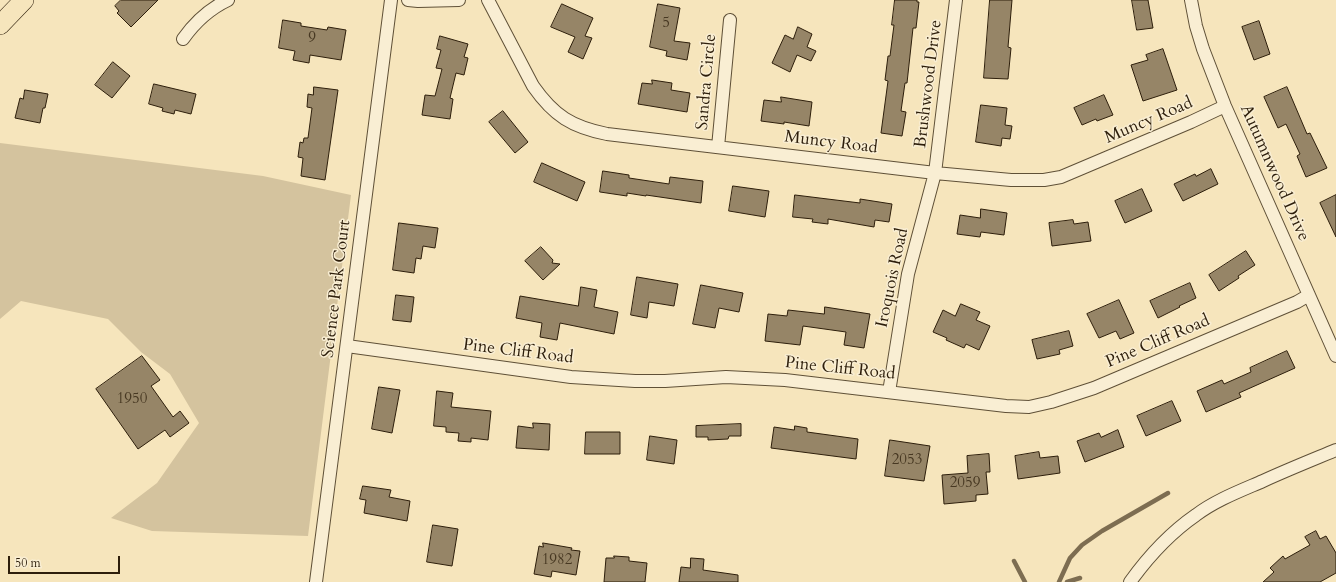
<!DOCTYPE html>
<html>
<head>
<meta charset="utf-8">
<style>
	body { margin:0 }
	#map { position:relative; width:1336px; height:582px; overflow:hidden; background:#f6e5bc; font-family:Cardo,serif }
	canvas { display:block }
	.scale { position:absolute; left:8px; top:556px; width:112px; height:18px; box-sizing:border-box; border:2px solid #2d1e0b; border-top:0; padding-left:5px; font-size:12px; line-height:14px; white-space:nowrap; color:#2d1e0b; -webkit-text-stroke:3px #f9eed3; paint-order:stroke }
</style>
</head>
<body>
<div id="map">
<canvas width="1336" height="582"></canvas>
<div class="scale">50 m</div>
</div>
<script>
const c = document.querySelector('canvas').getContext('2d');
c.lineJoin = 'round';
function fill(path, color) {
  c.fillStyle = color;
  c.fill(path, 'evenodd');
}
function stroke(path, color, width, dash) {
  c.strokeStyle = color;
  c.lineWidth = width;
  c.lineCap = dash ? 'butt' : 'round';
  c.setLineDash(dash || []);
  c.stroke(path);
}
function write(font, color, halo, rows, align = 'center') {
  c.font = font + ' Cardo,serif';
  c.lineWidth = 3;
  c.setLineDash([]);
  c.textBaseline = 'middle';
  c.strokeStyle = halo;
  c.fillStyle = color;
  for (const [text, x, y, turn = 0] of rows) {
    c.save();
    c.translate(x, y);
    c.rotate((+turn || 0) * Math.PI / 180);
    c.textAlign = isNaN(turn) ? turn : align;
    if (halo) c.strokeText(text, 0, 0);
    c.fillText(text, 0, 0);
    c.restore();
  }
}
fill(new Path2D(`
	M 0,143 L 263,176 L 351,195 L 308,536 L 152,531 L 111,518 L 157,483 L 199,423 L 170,374 L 141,352 L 108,319 L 21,301 L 0,319 Z`), '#d4c39e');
stroke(new Path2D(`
	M 1014,561 L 1025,582
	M 1059,582 L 1070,558 L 1082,545 L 1102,531 L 1168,493
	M 1067,582 L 1080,578`), '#7d6d51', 4.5);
const building = new Path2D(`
	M 121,0 L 158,0 L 131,27 L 117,13 L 119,11 L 115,6 Z
	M 895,0 L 917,0 L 917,2 L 919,2 L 916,28 L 913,28 L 907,83 L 905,83 L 901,111 L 906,112 L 902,136 L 881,133 L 888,81 L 885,80 L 888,56 L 890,56 L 894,25 L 892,25 Z
	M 990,0 L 1012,0 L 1008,47 L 1011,48 L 1008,79 L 984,78 Z
	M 1132,0 L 1148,0 L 1153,28 L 1137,30 Z
	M 562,4 L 593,18 L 585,36 L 592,38 L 583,59 L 568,52 L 575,37 L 551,27 Z
	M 658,4 L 680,8 L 674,41 L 690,43 L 687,60 L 666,56 L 667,51 L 650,47 Z
	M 283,20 L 301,23 L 301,26 L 327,30 L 328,27 L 346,30 L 341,60 L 310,55 L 309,63 L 293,60 L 295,51 L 279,48 Z
	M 1259,21 L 1270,54 L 1254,60 L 1242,27 Z
	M 798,27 L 812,34 L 807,47 L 816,51 L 811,61 L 797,55 L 790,72 L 772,63 L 785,35 L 793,39 Z
	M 440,36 L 468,44 L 464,57 L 468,58 L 464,75 L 456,73 L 450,98 L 453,99 L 450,119 L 422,115 L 425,95 L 435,96 L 442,69 L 436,68 L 441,50 L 437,49 Z
	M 1163,49 L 1177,90 L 1143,101 L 1131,65 L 1148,60 L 1146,55 Z
	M 113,62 L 130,76 L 112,98 L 95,85 Z
	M 652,80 L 672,83 L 671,90 L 690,93 L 687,112 L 638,104 L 642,83 L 652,84 Z
	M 154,84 L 196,94 L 191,114 L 175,110 L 174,114 L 162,111 L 163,108 L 149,104 Z
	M 314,87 L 338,90 L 325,180 L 301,176 L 303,158 L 298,157 L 300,142 L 303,143 L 304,138 L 308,138 L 312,108 L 307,107 L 308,94 L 313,95 Z
	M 1287,87 L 1307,134 L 1310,133 L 1327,168 L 1306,177 L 1297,156 L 1300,154 L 1286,124 L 1278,128 L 1264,97 Z
	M 25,90 L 48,94 L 45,108 L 43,108 L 40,123 L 15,118 L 20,98 L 23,99 Z
	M 1104,95 L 1113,115 L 1097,121 L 1096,119 L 1082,125 L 1074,108 Z
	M 781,97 L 812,102 L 809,126 L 784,122 L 784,124 L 761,121 L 764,100 L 781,102 Z
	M 981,105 L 1007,108 L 1005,125 L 1012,126 L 1010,139 L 1002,138 L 1001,146 L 976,142 Z
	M 503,111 L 528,142 L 515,153 L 489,122 Z
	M 542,163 L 585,182 L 577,201 L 534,182 Z
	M 1211,169 L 1218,184 L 1183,201 L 1174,184 L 1195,174 L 1196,176 Z
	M 603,171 L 629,175 L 629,178 L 669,184 L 670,177 L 703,181 L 701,203 L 646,195 L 646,196 L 627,193 L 627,196 L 600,192 Z
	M 733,186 L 769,191 L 765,217 L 729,211 Z
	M 1142,189 L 1152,211 L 1125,223 L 1115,201 Z
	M 795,195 L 860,203 L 860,199 L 892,204 L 889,222 L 875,220 L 874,227 L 828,219 L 828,224 L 812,222 L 813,219 L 793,217 Z
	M 1336,195 L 1336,237 L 1320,203 Z
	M 981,209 L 1007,213 L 1004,235 L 981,232 L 980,237 L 957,234 L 960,215 L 980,218 Z
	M 1073,220 L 1074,224 L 1088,222 L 1091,241 L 1052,246 L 1049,223 Z
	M 399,223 L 438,228 L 435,248 L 423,246 L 421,259 L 416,258 L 414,273 L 393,270 Z
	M 541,247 L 553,260 L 552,263 L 560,264 L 543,280 L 525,261 Z
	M 1246,251 L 1255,265 L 1238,276 L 1239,278 L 1219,291 L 1209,275 Z
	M 637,277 L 678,284 L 674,306 L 649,302 L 647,318 L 631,315 Z
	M 1190,283 L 1196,298 L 1179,306 L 1180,307 L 1158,318 L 1150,301 Z
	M 701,285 L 743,293 L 739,312 L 719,308 L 715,328 L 693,324 Z
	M 581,287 L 597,290 L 594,307 L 618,312 L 614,334 L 560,323 L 557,340 L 540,337 L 542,323 L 516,318 L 520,296 L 578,306 Z
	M 396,295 L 414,297 L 411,322 L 393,320 Z
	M 1119,300 L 1134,333 L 1120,339 L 1116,331 L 1099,338 L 1087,314 Z
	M 961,304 L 980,312 L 976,320 L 990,326 L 979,350 L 966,344 L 964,348 L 946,340 L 947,338 L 933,332 L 943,310 L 955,316 Z
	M 825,307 L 870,314 L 864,348 L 844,345 L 846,332 L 803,326 L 800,345 L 765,341 L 768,314 L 787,316 L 788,310 L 824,314 Z
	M 1069,331 L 1073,346 L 1059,350 L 1060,354 L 1037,359 L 1032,340 Z
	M 1287,351 L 1295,368 L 1239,393 L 1241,397 L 1206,412 L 1197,391 L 1222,380 L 1224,384 L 1251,372 L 1250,368 Z
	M 142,356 L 160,380 L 151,386 L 173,417 L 180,411 L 189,423 L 170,437 L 165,430 L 138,449 L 96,389 Z
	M 379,387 L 400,390 L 392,433 L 372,429 Z
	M 437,391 L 453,393 L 451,407 L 491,411 L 488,440 L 471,438 L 471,442 L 458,441 L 459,433 L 446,432 L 446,427 L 434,426 Z
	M 1172,401 L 1181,421 L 1146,436 L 1137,416 Z
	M 533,423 L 550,424 L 549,450 L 516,448 L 518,426 L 533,428 Z
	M 741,424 L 741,436 L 729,436 L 728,439 L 708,440 L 708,437 L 696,437 L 696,426 Z
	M 795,426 L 807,428 L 807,432 L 858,439 L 856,459 L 771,448 L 774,427 L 794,430 Z
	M 1118,430 L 1124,447 L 1085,462 L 1077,441 L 1099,433 L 1101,437 Z
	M 586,432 L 620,432 L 620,454 L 585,454 Z
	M 650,436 L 677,440 L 674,464 L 647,460 Z
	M 890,440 L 930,446 L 924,481 L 885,476 Z
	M 1039,452 L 1040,458 L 1058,456 L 1060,473 L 1018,479 L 1015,456 Z
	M 989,454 L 990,472 L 986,472 L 988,494 L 976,495 L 976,501 L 944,504 L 942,475 L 968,473 L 967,456 Z
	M 363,486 L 391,490 L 389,497 L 410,501 L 407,521 L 364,513 L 366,500 L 360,499 Z
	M 433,525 L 458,529 L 452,566 L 427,562 Z
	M 1316,531 L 1320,539 L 1326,536 L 1336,553 L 1336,573 L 1320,582 L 1263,582 L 1274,572 L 1270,568 L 1283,556 L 1285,559 L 1310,545 L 1305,537 Z
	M 543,543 L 572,548 L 571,550 L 580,551 L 576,575 L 552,571 L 551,577 L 534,574 L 539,546 L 543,547 Z
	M 614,556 L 629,557 L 629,561 L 647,563 L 645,582 L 604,582 L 606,558 L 614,558 Z
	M 691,558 L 704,559 L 703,570 L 738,575 L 738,582 L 679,582 L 681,567 L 690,568 Z`);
fill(building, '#968567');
stroke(building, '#2d1e0b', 1);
const minor = new Path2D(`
	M 408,0 L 418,1 L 459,0
	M 488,0 L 533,86 C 554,116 572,127 607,134 L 935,173 L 1011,180 L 1044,180 L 1061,177 L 1191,122 L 1225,106
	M 1191,0 L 1196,26 L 1203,49 L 1225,106 L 1336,356
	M 183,39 C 195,22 209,9 228,0
	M 718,147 L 730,20
	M 347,346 L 571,377 L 635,381 L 665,381 L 726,377 L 785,380 L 1006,406 L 1029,407 L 1051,402 L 1094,388 L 1297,302 L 1309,295
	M 889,392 L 908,274 L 935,173 L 956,0
	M 316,582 L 391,0
	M 1130,582 C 1148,557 1170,533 1196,515 C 1216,500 1240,491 1263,481 C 1287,470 1312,460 1336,450`);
const primary = new Path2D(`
	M 0,25 L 24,0`);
stroke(minor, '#5f5037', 14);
stroke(primary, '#2d1e0b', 20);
stroke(minor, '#f9eed3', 12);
stroke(primary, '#f6e5bc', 19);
write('15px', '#473822', null, [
	["5",666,24],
	["9",312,39],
	["1950",132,400],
	["2053",907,461],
	["2059",965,484],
	["1982",557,561]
]);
write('17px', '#2d1e0b', '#f9eed3', [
	["Sandra Circle",707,82,-85],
	["Brushwood Drive",929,84,-83],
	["Muncy Road",1149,121,-23],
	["Muncy Road",831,143,7],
	["Autumnwood Drive",1274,173,66],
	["Iroquois Road",893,278,-78],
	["Science Park Court",337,289,-83],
	["Pine Cliff Road",1158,342,-23],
	["Pine Cliff Road",518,352,7],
	["Pine Cliff Road",840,369,6]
]);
</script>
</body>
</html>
